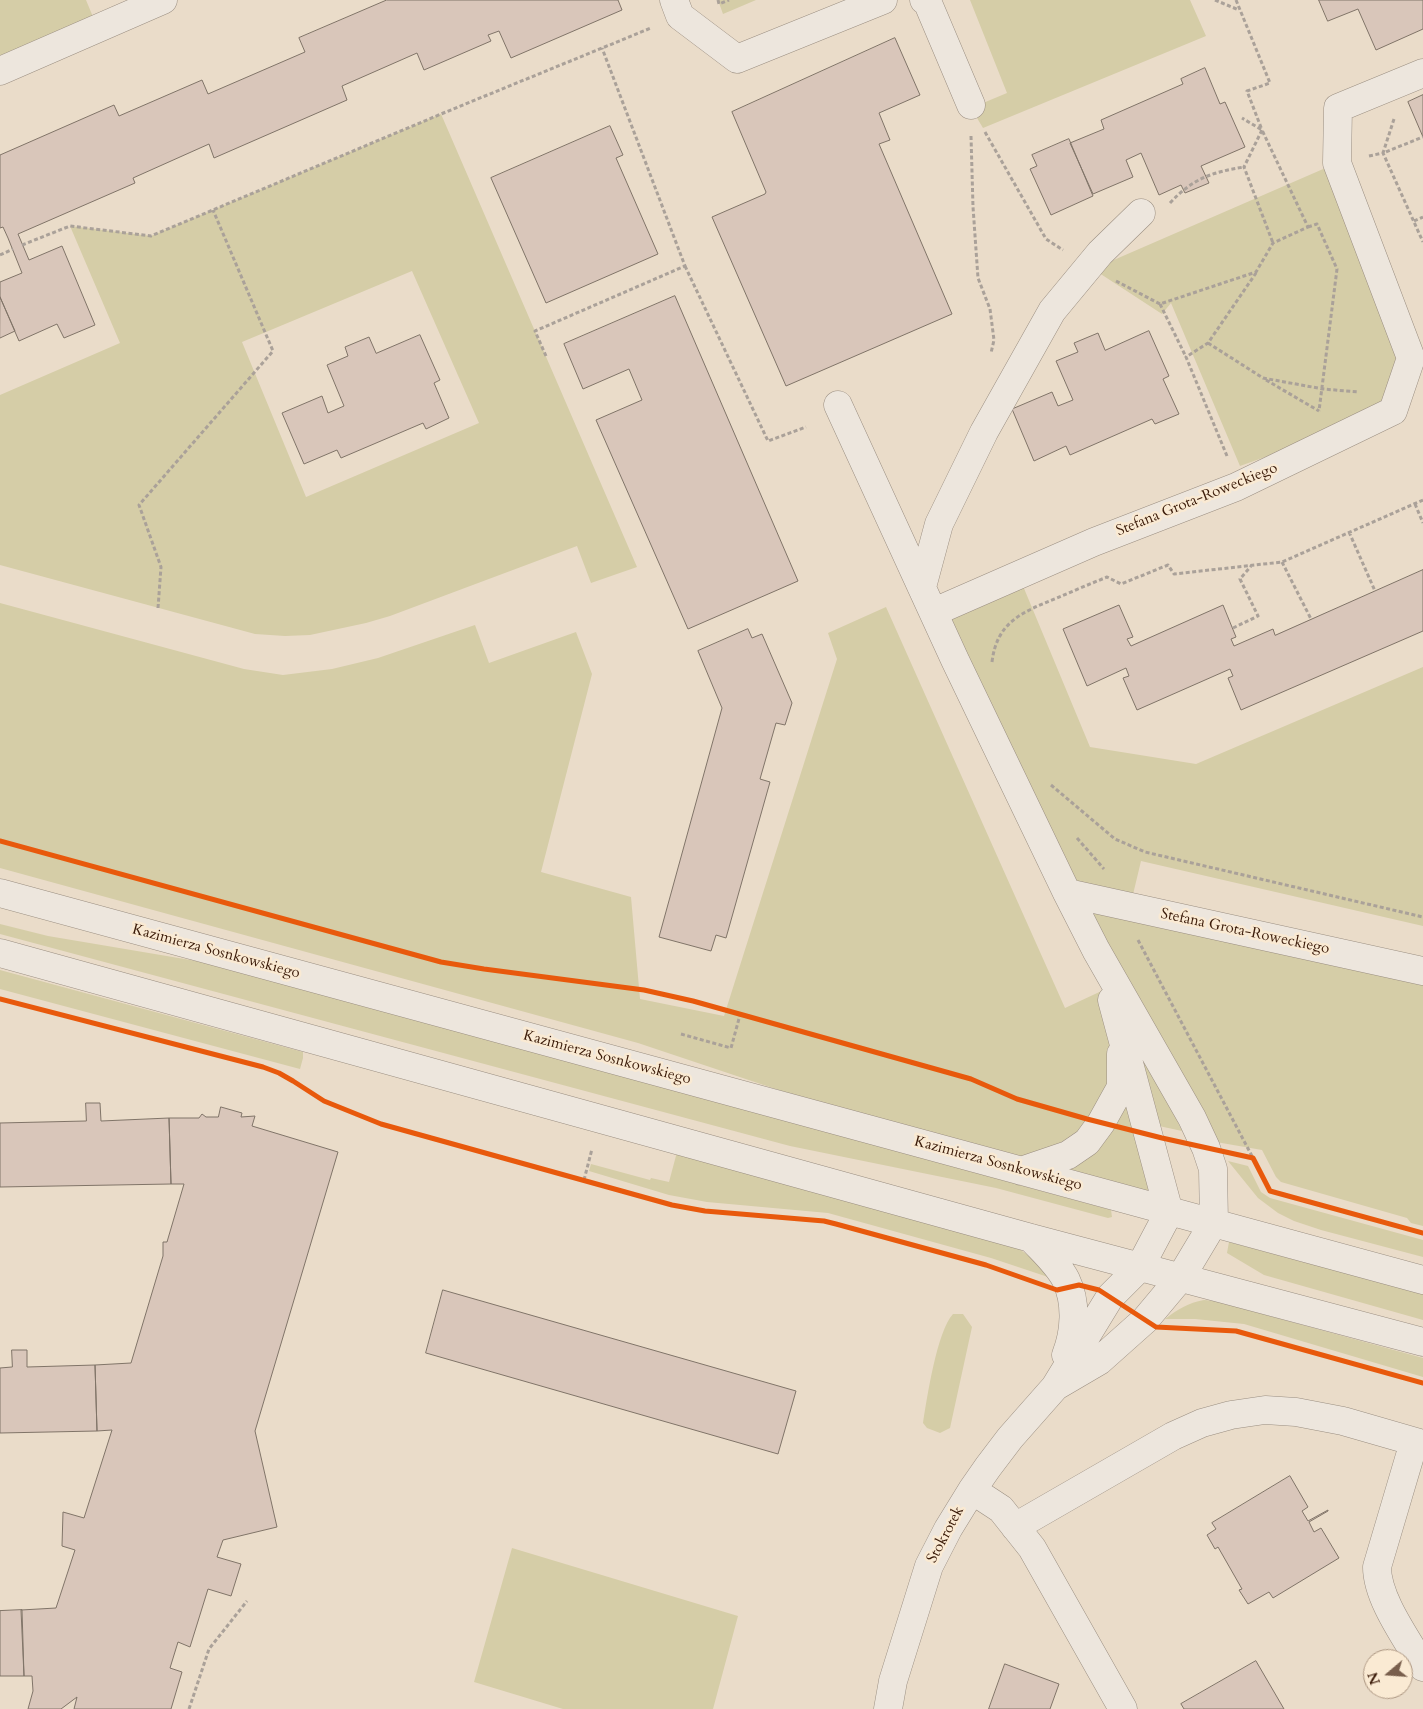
<!DOCTYPE html>
<html>
<head>
<meta charset="utf-8">
<style>
	body { margin:0 }
	#map { position:relative; width:1423px; height:1709px; overflow:hidden; background:#eadcc9; font-family:Cardo,serif }
	canvas { display:block }
	.north { position:absolute; left:1363px; top:1649px; width:50px; height:50px; box-sizing:border-box; background:#faead3; border:1px solid #ad9782; border-radius:50%; rotate:252deg; font-size:14px; font-weight:700; line-height:20px; text-align:center; color:#3a1a08 }
	.north::after { content:''; display:block; margin:auto; width:18px; height:22px; background:#785e4c; clip-path:polygon(50% 0,100% 100%,50% 72%,0 100%) }
</style>
</head>
<body>
<div id="map">
<canvas width="1423" height="1709"></canvas>
<div class="north">N</div>
</div>
<script>
const c = document.querySelector('canvas').getContext('2d');
c.lineJoin = 'round';
function fill(path, color) {
  c.fillStyle = color;
  c.fill(path, 'evenodd');
}
function stroke(path, color, width, dash) {
  c.strokeStyle = color;
  c.lineWidth = width;
  c.lineCap = dash ? 'butt' : 'round';
  c.setLineDash(dash || []);
  c.stroke(path);
}
function write(font, color, halo, rows, align = 'center') {
  c.font = font + ' Cardo,serif';
  c.lineWidth = 5;
  c.setLineDash([]);
  c.textBaseline = 'middle';
  c.strokeStyle = halo;
  c.fillStyle = color;
  for (const [text, x, y, turn = 0] of rows) {
    c.save();
    c.translate(x, y);
    c.rotate((+turn || 0) * Math.PI / 180);
    c.textAlign = isNaN(turn) ? turn : align;
    if (halo) c.strokeText(text, 0, 0);
    c.fillText(text, 0, 0);
    c.restore();
  }
}
fill(new Path2D(`
	M 0,0 L 86,0 L 98,29 L 0,71 Z
	M 718,0 L 756,0 L 723,14 Z
	M 970,0 L 1190,0 L 1206,36 L 983,128 L 971,108 L 1007,93 Z
	M 441,114 L 637,567 L 591,583 L 577,546 L 390,616 L 366,623 L 310,635 L 285,636 L 255,634 L 0,565 L 0,395 L 120,343 L 70,226 L 151,236 ZM 412,271 L 479,423 L 306,497 L 242,342 Z
	M 1337,163 L 1411,358 L 1393,411 L 1240,466 L 1171,303 L 1162,314 L 1093,269 Z
	M 1018,574 L 1090,747 L 1196,764 L 1423,667 L 1423,926 L 1141,861 L 1130,907 L 1423,971 L 1423,1226 L 1411,1223 L 1407,1218 L 1281,1182 L 1276,1177 L 1262,1150 L 1216,1142 L 1142,1047 L 1182,1131 L 1159,1126 L 1169,1212 L 1021,1171 L 638,1043 L 0,868 L 0,603 L 244,669 L 283,675 L 332,669 L 378,658 L 475,625 L 489,663 L 576,632 L 592,674 L 541,872 L 631,897 L 640,999 L 724,1016 L 837,659 L 828,633 L 886,607 L 1065,1008 L 1108,988 L 934,612 Z
	M 0,924 L 48,936 L 220,965 L 1111,1210 L 1112,1217 L 1108,1218 L 996,1188 L 790,1146 L 0,934 Z
	M 0,970 L 303,1052 L 303,1058 L 300,1069 L 0,989 Z
	M 677,1152 L 1013,1245 L 1034,1259 L 1051,1278 L 991,1258 L 828,1213 L 707,1202 L 669,1195 L 589,1171 L 591,1164 L 650,1180 L 651,1178 L 669,1182 Z
	M 1228,1161 L 1248,1166 L 1261,1192 L 1270,1198 L 1423,1240 L 1423,1257 L 1321,1230 L 1294,1221 L 1278,1213 L 1258,1198 Z
	M 1229,1242 L 1423,1294 L 1423,1320 L 1264,1275 L 1227,1253 Z
	M 1204,1300 L 1215,1301 L 1423,1358 L 1423,1377 L 1244,1324 L 1195,1319 L 1165,1319 C 1178,1309 1188,1303 1204,1300 Z
	M 953,1314 L 963,1314 L 972,1327 L 950,1428 L 940,1433 L 927,1428 L 923,1423 C 927,1398 937,1331 953,1314 Z
	M 512,1548 L 738,1616 L 713,1709 L 563,1709 L 474,1682 Z`), '#d5cda7');
const building = new Path2D(`
	M 387,0 L 618,0 L 622,10 L 511,58 L 499,31 L 488,35 L 491,41 L 424,70 L 417,53 L 342,86 L 347,100 L 214,158 L 209,144 L 133,178 L 135,183 L 18,234 L 29,260 L 62,246 L 95,325 L 64,338 L 57,324 L 19,341 L 0,297 L 0,282 L 22,273 L 8,238 L 3,227 L 0,228 L 0,155 L 114,105 L 119,116 L 202,80 L 208,94 L 305,52 L 299,38 Z
	M 1319,0 L 1423,0 L 1423,29 L 1376,50 L 1358,9 L 1328,21 Z
	M 895,38 L 920,95 L 879,113 L 890,140 L 879,144 L 952,314 L 786,386 L 712,217 L 765,194 L 766,192 L 732,112 Z
	M 1205,68 L 1220,104 L 1225,102 L 1245,147 L 1201,166 L 1209,183 L 1185,193 L 1181,185 L 1159,195 L 1141,153 L 1126,160 L 1133,177 L 1093,194 L 1070,143 L 1104,129 L 1101,120 L 1183,84 L 1181,79 Z
	M 1423,95 L 1423,137 L 1408,102 Z
	M 610,126 L 623,155 L 616,158 L 658,254 L 546,303 L 491,178 Z
	M 1069,139 L 1093,196 L 1051,215 L 1030,169 L 1037,166 L 1032,155 Z
	M 675,296 L 798,581 L 688,629 L 596,420 L 642,400 L 629,369 L 583,389 L 564,344 Z
	M 0,297 L 15,331 L 0,338 Z
	M 1149,331 L 1169,376 L 1163,379 L 1179,414 L 1155,424 L 1152,419 L 1070,455 L 1066,446 L 1034,461 L 1012,409 L 1052,392 L 1058,406 L 1073,400 L 1056,361 L 1078,352 L 1074,343 L 1098,333 L 1105,350 Z
	M 420,335 L 440,380 L 434,383 L 449,418 L 426,429 L 423,423 L 341,458 L 337,450 L 304,464 L 282,413 L 322,396 L 328,413 L 344,406 L 327,365 L 348,356 L 345,347 L 369,337 L 376,353 Z
	M 1423,570 L 1423,631 L 1241,710 L 1228,678 L 1233,676 L 1230,669 L 1137,710 L 1123,678 L 1129,676 L 1126,668 L 1087,686 L 1063,629 L 1119,605 L 1133,637 L 1127,639 L 1131,646 L 1223,605 L 1236,637 L 1231,639 L 1234,646 L 1273,629 L 1275,635 Z
	M 748,629 L 752,638 L 762,634 L 792,703 L 785,725 L 776,723 L 760,779 L 770,782 L 726,938 L 716,935 L 711,951 L 659,937 L 722,708 L 698,651 Z
	M 86,1103 L 100,1103 L 101,1121 L 169,1118 L 171,1184 L 0,1187 L 0,1123 L 86,1121 Z
	M 221,1107 L 242,1113 L 241,1117 L 255,1116 L 252,1126 L 338,1152 L 255,1431 L 277,1527 L 223,1540 L 217,1557 L 241,1564 L 231,1596 L 208,1589 L 190,1647 L 178,1642 L 170,1668 L 182,1672 L 171,1709 L 74,1709 L 77,1697 L 61,1709 L 28,1709 L 33,1691 L 32,1676 L 24,1676 L 21,1610 L 56,1608 L 75,1550 L 62,1546 L 63,1512 L 84,1518 L 112,1430 L 97,1431 L 95,1365 L 131,1363 L 163,1256 L 163,1242 L 167,1242 L 184,1184 L 171,1184 L 169,1118 L 199,1118 L 202,1114 L 206,1117 L 218,1117 Z
	M 443,1290 L 796,1391 L 778,1454 L 426,1353 Z
	M 12,1350 L 27,1350 L 27,1367 L 95,1365 L 97,1431 L 0,1433 L 0,1368 L 12,1367 Z
	M 1290,1476 L 1308,1507 L 1302,1511 L 1308,1521 L 1328,1510 L 1328,1511 L 1309,1522 L 1314,1532 L 1321,1528 L 1339,1558 L 1273,1598 L 1269,1592 L 1248,1604 L 1239,1590 L 1242,1589 L 1218,1547 L 1215,1549 L 1207,1535 L 1216,1529 L 1212,1523 Z
	M 22,1610 L 24,1676 L 0,1676 L 0,1611 Z
	M 1256,1661 L 1284,1709 L 1184,1709 L 1181,1704 Z
	M 1005,1664 L 1059,1684 L 1050,1709 L 989,1709 Z`);
fill(building, '#d9c6ba');
stroke(building, '#807468', 1);
const minor = new Path2D(`
	M 674,0 L 680,16 L 737,59 L 883,0
	M 924,0 L 927,1 L 971,105
	M 0,71 L 163,0
	M 838,405 L 955,660 L 1067,893 L 1096,950 L 1192,1118 L 1206,1148 L 1213,1169 L 1214,1222
	M 922,587 L 939,524 L 984,432 L 1052,311 L 1100,253 L 1141,213
	M 934,612 L 1094,542 L 1236,487 L 1393,411 L 1411,358 L 1337,163 L 1338,108 L 1423,73
	M 0,893 L 1423,1280
	M 1067,893 L 1423,971
	M 0,953 L 1031,1238 L 1423,1342
	M 1021,1171 L 1068,1155 L 1087,1142 L 1101,1123 L 1121,1087 L 1121,1054
	M 1031,1238 C 1043,1251 1058,1264 1066,1280 C 1077,1303 1075,1332 1066,1355
	M 1058,1385 L 1099,1361 L 1145,1320 L 1181,1277 L 1214,1222
	M 1414,1442 L 1377,1567 C 1377,1599 1407,1639 1423,1667
	M 972,1490 L 1001,1509 L 1032,1548 L 1123,1709
	M 1015,1527 L 1173,1436 L 1202,1423 L 1231,1415 L 1265,1410 L 1296,1412 L 1343,1421 L 1423,1444
	M 888,1709 L 893,1681 L 929,1566 L 948,1529 L 972,1490 L 988,1467 L 1010,1438 L 1055,1387 L 1110,1297 L 1140,1267 L 1169,1212 L 1112,1000`);
stroke(minor, '#9a8e81', 29);
stroke(new Path2D(`
	M 718,0 L 719,4 L 729,0
	M 1215,0 L 1239,10
	M 1236,0 L 1270,83 L 1247,91 L 1262,130 L 1244,167 L 1273,243
	M 1394,119 L 1383,153 L 1423,137
	M 985,132 L 1046,239 L 1063,250
	M 971,136 L 973,207 L 978,278 L 990,309 L 994,340 L 991,353
	M 1369,156 L 1383,153 L 1423,242
	M 1170,203 C 1192,179 1212,172 1244,167
	M 1414,221 L 1423,217
	M 1308,227 L 1317,224 L 1337,269 L 1319,411
	M 22,245 L 70,226 L 151,236 L 441,114 L 651,28
	M 0,255 L 13,249
	M 685,266 L 768,441 L 806,427
	M 1116,281 L 1160,304 L 1256,272 L 1273,243 L 1308,227 L 1262,130 L 1242,118
	M 1160,304 L 1186,357
	M 1208,343 L 1263,378 L 1323,389 L 1359,392
	M 546,356 L 535,331 L 685,266 L 602,48
	M 1266,380 L 1319,411
	M 1227,456 L 1186,357 L 1208,343 L 1256,273
	M 1415,504 L 1423,523
	M 1349,532 L 1375,591
	M 1282,562 L 1311,619
	M 158,608 L 161,567 L 139,505 L 273,351 L 213,210
	M 1233,628 L 1258,616 L 1240,579 L 1252,565
	M 992,662 C 997,621 1023,612 1057,598 C 1073,591 1090,584 1107,577 L 1121,584 L 1168,565 L 1174,574 L 1282,562 L 1423,500
	M 1051,785 L 1115,839 L 1145,852 L 1423,917
	M 1077,838 L 1104,869
	M 1138,940 L 1253,1158
	M 681,1034 L 731,1048 L 740,1015
	M 584,1180 L 592,1149
	M 189,1709 L 209,1649 L 247,1601`), '#aaa199', 3, [4, 2.5]);
stroke(minor, '#ede6dd', 28);
stroke(new Path2D(`
	M 0,841 L 441,962 L 484,969 L 644,990 L 693,1001 L 971,1079 L 1017,1099 L 1087,1119 L 1162,1138 L 1253,1158 L 1270,1191 L 1423,1233
	M 0,999 L 263,1067 L 279,1073 L 293,1081 L 324,1101 L 381,1124 L 672,1205 L 705,1211 L 824,1221 L 836,1224 L 986,1265 L 1057,1290 L 1079,1285 L 1099,1290 L 1156,1327 L 1236,1331 L 1423,1383`), '#e8590c', 5);
write('15px', '#3a1a08', '#faead3', [
	["Stefana Grota-Roweckiego",1197,500,-22],
	["Stefana Grota-Roweckiego",1245,932,12],
	["Kazimierza Sosnkowskiego",216,952,15],
	["Kazimierza Sosnkowskiego",607,1058,15],
	["Kazimierza Sosnkowskiego",998,1164,15],
	["Stokrotek",946,1535,-62]
]);
</script>
</body>
</html>
